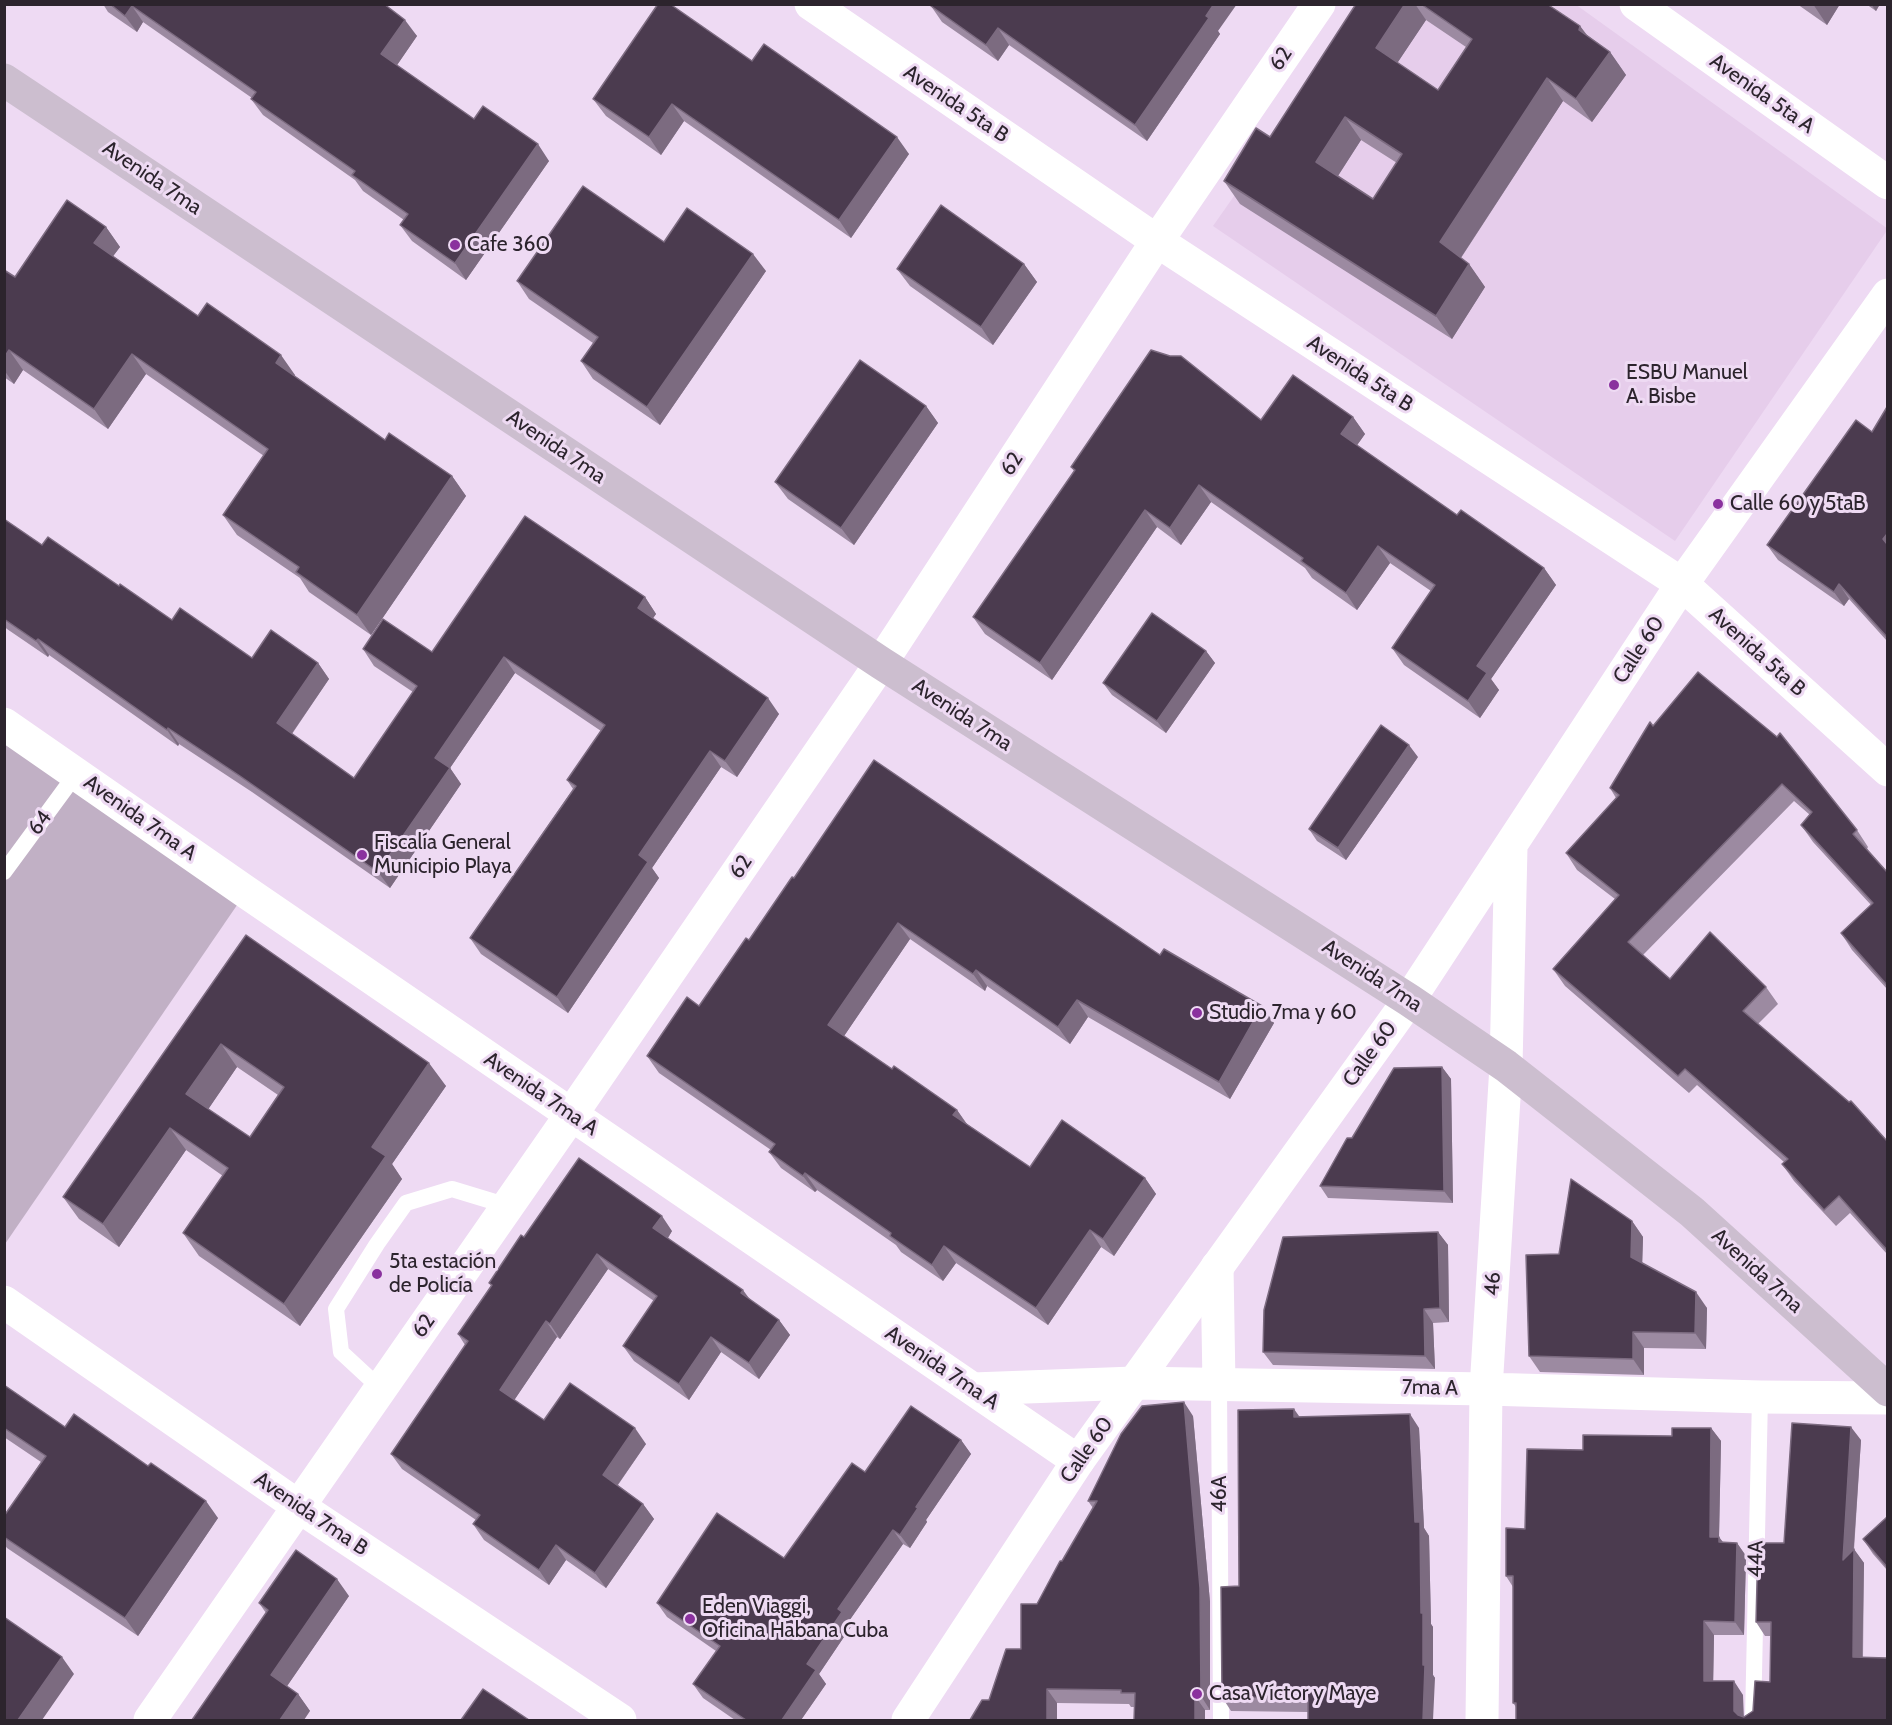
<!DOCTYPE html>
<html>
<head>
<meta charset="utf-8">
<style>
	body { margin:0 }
	#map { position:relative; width:1892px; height:1725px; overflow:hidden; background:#eedaf3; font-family:Cabin,sans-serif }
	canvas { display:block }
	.frame { position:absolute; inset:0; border:6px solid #2c242d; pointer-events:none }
</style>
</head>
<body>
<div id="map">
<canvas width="1892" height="1725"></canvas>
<div class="frame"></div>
</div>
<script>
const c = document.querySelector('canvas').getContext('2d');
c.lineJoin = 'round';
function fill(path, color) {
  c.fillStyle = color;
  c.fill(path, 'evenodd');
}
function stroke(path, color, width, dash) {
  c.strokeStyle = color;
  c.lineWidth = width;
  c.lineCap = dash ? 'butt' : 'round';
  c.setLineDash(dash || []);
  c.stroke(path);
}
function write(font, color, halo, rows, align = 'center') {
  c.font = font + ' Cabin,sans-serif';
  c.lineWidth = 6;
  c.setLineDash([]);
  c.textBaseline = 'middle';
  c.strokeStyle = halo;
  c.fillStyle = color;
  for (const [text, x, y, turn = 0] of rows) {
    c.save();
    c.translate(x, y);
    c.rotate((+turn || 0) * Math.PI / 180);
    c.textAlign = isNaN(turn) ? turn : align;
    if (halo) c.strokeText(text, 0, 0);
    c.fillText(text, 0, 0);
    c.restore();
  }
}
fill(new Path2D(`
	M 1575,4 L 1888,229 L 1675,541 L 1213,226 L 1368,5 Z`), '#e6cdeb');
fill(new Path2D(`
	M 5,724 L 246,892 L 5,1244 Z`), '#c1b0c5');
stroke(new Path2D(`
	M 4,872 L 76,774
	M 1219,1384 L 1221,1720
	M 381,1389 L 341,1352 L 336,1309 L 377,1244 L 406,1203 L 452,1189 L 508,1206
	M 1753,1720 L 1760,1397`), '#fff', 16);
stroke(new Path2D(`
	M 811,4 L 1157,241 L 1682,584 L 1888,770
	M 1636,4 L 1888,183
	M 4,724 L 246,892 L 1078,1461
	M 1217,1267 L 1219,1384
	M 4,1302 L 298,1506 L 620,1720
	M 973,1389 L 1134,1383 L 1486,1389 L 1760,1397 L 1888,1398
	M 150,1720 L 571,1115 L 881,663 L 1157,241 L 1319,4
	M 1482,1720 L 1486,1389 L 1506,1066`), '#fff', 33);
stroke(new Path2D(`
	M 1506,1066 L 1511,847
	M 908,1720 L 1078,1461 L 1409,1000 L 1682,584 L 1888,295`), '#fff', 33);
stroke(new Path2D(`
	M 4,80 L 881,663 L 1409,1000 L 1506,1066 L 1692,1212 L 1888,1390`), '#ccbecf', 33);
fill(new Path2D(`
	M 103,4 L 384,4 L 417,36 L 397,65 L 474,119 L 549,161 L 466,280 L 412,241 L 400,225 L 404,220 L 363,191 L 355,180 L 263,115 L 251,99 L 252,98 L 143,22 L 137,32 L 108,12 Z
	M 1356,4 L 1547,4 L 1580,26 L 1587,35 L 1610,52 L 1626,75 L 1592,122 L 1563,101 L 1461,258 L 1469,264 L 1485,287 L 1452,339 L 1240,204 L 1224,181 L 1270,137 ZM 1426,20 L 1466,47 L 1438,90 L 1397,63 ZM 1361,140 L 1397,163 L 1373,199 L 1338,176 Z
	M 1797,4 L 1840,4 L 1827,25 Z
	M 1866,4 L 1880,4 L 1876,11 Z
	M 931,6 L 1218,31 L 1220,34 L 1147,141 L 1009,45 L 998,61 L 942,22 Z
	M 752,61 L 909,154 L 851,238 L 684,121 L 661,155 L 606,116 L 593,99 Z
	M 106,227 L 120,247 L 113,256 L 198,316 L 295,375 L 295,376 L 385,440 L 452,476 L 466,496 L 371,635 L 309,592 L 300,578 L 237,535 L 223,515 L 264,456 L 146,374 L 108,429 L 23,370 L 14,384 L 4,377 L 4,270 L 15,277 Z
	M 664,242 L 766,271 L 660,425 L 593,379 L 581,361 L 593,343 L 529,299 L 517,281 Z
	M 1024,264 L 1037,282 L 993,345 L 910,286 L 897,269 Z
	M 926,406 L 938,423 L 854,545 L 788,499 L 775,482 Z
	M 1887,407 L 1887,641 L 1849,599 L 1844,606 L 1778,560 L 1767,545 L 1872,432 Z
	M 1353,417 L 1365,434 L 1357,445 L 1457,515 L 1544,568 L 1556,585 L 1491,679 L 1499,690 L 1480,718 L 1404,665 L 1392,648 L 1431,591 L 1390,563 L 1357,610 L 1312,578 L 1305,568 L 1211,502 L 1181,545 L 1157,527 L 1052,680 L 985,634 L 973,617 L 1074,471 L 1071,467 L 1261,420 Z
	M 4,519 L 42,545 L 119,586 L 172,620 L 252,658 L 318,663 L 329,679 L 292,734 L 354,778 L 413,692 L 374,666 L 363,649 L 432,652 L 645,597 L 656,614 L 653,618 L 779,714 L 737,777 L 721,767 L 652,868 L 659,878 L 568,1013 L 481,954 L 470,938 L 573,789 L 567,780 L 601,731 L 515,673 L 450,768 L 461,784 L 390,888 L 252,792 L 179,744 L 178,746 L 49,655 L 48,657 L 7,629 L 4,626 Z
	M 1206,651 L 1215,663 L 1166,733 L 1112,695 L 1103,683 Z
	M 1698,672 L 1857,830 L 1868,847 L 1867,849 L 1887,872 L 1887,989 L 1852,950 L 1841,933 L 1871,905 L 1813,842 L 1801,825 L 1810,815 L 1794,801 L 1643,955 L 1670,979 L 1766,987 L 1778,1004 L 1758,1024 L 1887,1141 L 1887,1254 L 1850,1213 L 1836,1226 L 1794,1181 L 1782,1164 L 1784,1162 L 1697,1085 L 1689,1093 L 1565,986 L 1553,969 L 1615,899 L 1577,870 L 1566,853 L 1616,798 L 1610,788 L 1653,726 Z
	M 1418,757 L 1346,860 L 1317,841 L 1309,829 Z
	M 794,878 L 1160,955 L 1274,1023 L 1230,1099 L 1088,1017 L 1070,1044 L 987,986 L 985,991 L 910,939 L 844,1036 L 892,1069 L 957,1110 L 967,1124 L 1030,1167 L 1145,1178 L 1156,1194 L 1114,1256 L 1101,1247 L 1048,1325 L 956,1263 L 943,1281 L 901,1252 L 896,1245 L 817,1190 L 815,1192 L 781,1168 L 769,1152 L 771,1150 L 659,1073 L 647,1056 L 699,1006 L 749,940 Z
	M 246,935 L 446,1086 L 392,1164 L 402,1179 L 300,1326 L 199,1256 L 183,1233 L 223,1176 L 186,1150 L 119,1247 L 79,1219 L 63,1197 ZM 237,1067 L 278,1095 L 250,1137 L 208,1109 Z
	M 1442,1067 L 1451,1079 L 1453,1203 L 1328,1198 L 1320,1186 L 1352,1138 Z
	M 1632,1221 L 1643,1237 L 1642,1263 L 1707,1308 L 1706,1349 L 1644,1348 L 1644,1375 L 1540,1372 L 1529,1356 L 1559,1254 Z
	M 672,1231 L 668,1238 L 749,1299 L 779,1320 L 790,1335 L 759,1379 L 721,1352 L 689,1400 L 634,1361 L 623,1346 L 654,1301 L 608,1269 L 560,1339 L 557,1337 L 514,1400 L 544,1420 L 646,1444 L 618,1485 L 643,1504 L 654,1519 L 606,1588 L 566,1560 L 549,1585 L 484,1540 L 473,1524 L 476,1520 L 402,1469 L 391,1454 L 465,1345 L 458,1334 L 491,1286 L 489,1283 L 524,1237 Z
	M 1438,1232 L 1448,1245 L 1449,1322 L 1433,1323 L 1435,1369 L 1273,1365 L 1263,1352 Z
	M 4,1385 L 65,1427 L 218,1518 L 138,1636 L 7,1548 L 4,1544 L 4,1516 L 41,1462 L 4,1437 Z
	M 1193,1416 L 1210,1602 L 1210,1710 L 1205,1710 L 1205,1720 L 1134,1720 L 1135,1707 L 1131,1707 L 1129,1704 L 1057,1703 L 1057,1720 L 970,1720 L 989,1700 L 1021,1649 L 1037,1604 L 1093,1508 L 1088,1501 Z
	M 1299,1417 L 1419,1428 L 1424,1528 L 1429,1536 L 1431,1624 L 1433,1627 L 1433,1675 L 1435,1678 L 1308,1712 L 1231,1711 L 1222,1697 L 1239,1586 Z
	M 1711,1428 L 1721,1441 L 1719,1537 L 1723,1542 L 1737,1543 L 1746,1556 L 1744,1635 L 1714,1635 L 1713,1681 L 1743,1695 L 1743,1717 L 1753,1711 L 1770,1682 L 1771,1636 L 1765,1636 L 1756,1622 L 1784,1543 L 1861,1440 L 1854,1550 L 1864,1563 L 1863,1657 L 1887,1720 L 1516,1720 L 1516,1707 L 1513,1703 L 1513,1587 L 1506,1576 L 1525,1529 L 1583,1450 L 1672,1436 Z
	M 961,1440 L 971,1454 L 926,1520 L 927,1522 L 910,1548 L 903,1544 L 849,1621 L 852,1625 L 819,1674 L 826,1684 L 801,1720 L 735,1720 L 703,1698 L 693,1684 L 716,1651 L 667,1617 L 657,1603 L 784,1558 L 865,1472 Z
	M 1887,1517 L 1887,1570 L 1873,1554 L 1863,1539 Z
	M 349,1596 L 287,1686 L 298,1694 L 310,1711 L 192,1720 L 266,1613 L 259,1603 Z`), '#9c8aa1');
fill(new Path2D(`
	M 1214,4 L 1237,4 L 1218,31 L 1220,34 L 1147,141 L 1135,125 Z
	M 1405,4 L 1415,4 L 1426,20 L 1392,71 L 1376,48 Z
	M 1813,4 L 1840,4 L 1827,25 Z
	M 1871,4 L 1880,4 L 1876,11 Z
	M 132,6 L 143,22 L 137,32 L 125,16 Z
	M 405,20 L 417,36 L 393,71 L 381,54 Z
	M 1580,26 L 1597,49 L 1579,30 Z
	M 998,28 L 1009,45 L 998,61 L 986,45 Z
	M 1610,52 L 1626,75 L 1592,122 L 1576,99 Z
	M 1547,78 L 1563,101 L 1456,265 L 1440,242 Z
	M 672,104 L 684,121 L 661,155 L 649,137 Z
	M 1345,117 L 1361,140 L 1332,185 L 1316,162 Z
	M 897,137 L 909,154 L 851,238 L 839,220 Z
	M 538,144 L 549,161 L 466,280 L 455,263 Z
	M 106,227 L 120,247 L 108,263 L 94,243 Z
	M 753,254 L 766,271 L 660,425 L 647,407 Z
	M 1024,264 L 1037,282 L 993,345 L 981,327 Z
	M 1469,264 L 1485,287 L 1452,339 L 1436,316 Z
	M 9,350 L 23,370 L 14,384 L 4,370 L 4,358 Z
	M 132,354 L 146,374 L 108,429 L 94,409 Z
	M 281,355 L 295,375 L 290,382 L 276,363 Z
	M 926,406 L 938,423 L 854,545 L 841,528 Z
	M 1353,417 L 1365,434 L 1353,451 L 1341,434 Z
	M 452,476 L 466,496 L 371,635 L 357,615 Z
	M 1199,485 L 1211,502 L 1181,545 L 1170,528 Z
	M 1145,510 L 1157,527 L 1052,680 L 1040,663 Z
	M 1887,534 L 1887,545 L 1883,539 Z
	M 1378,546 L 1390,563 L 1357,610 L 1346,593 Z
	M 1544,568 L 1556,585 L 1491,679 L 1499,690 L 1480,718 L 1468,701 L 1477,666 Z
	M 1839,584 L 1849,599 L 1844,606 L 1834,592 Z
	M 645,597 L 656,614 L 649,624 L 638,608 Z
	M 38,639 L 49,655 L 48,657 L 36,641 Z
	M 1206,651 L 1215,663 L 1166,733 L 1157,721 Z
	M 504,657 L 515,673 L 450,768 L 461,784 L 390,888 L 378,872 L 435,758 Z
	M 318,663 L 329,679 L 288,739 L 277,723 Z
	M 768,698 L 779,714 L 737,777 L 725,761 Z
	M 168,728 L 179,744 L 178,746 L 167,730 Z
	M 1409,745 L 1418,757 L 1346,860 L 1338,848 Z
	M 710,751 L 721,767 L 652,868 L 659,878 L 568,1013 L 557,997 L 639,855 Z
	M 898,923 L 910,939 L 840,1042 L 828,1025 Z
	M 976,970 L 987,986 L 985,991 L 973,974 Z
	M 1077,1000 L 1088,1017 L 1070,1044 L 1058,1027 Z
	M 1262,1006 L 1274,1023 L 1230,1099 L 1219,1082 Z
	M 221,1044 L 237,1067 L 203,1117 L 186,1094 Z
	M 429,1063 L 446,1086 L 392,1164 L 402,1179 L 300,1326 L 284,1304 L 372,1147 Z
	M 1442,1067 L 1451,1079 L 1453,1203 L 1444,1191 Z
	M 957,1110 L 968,1126 L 953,1115 Z
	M 170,1128 L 186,1150 L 119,1247 L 103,1224 Z
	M 805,1173 L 817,1190 L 815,1192 L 803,1176 Z
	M 1145,1178 L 1156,1194 L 1114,1256 L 1103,1239 Z
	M 662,1216 L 672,1231 L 664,1244 L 653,1228 Z
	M 1632,1221 L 1643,1237 L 1642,1273 L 1631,1257 Z
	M 1090,1230 L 1101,1247 L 1048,1325 L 1036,1308 Z
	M 1438,1232 L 1448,1245 L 1449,1322 L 1440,1308 Z
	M 944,1246 L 956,1263 L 943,1281 L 932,1265 Z
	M 597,1254 L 608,1269 L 560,1339 L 550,1324 Z
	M 743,1290 L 754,1305 L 741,1293 Z
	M 1696,1292 L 1707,1308 L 1706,1349 L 1695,1333 Z
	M 1424,1309 L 1433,1323 L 1435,1369 L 1425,1356 Z
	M 779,1320 L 790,1335 L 759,1379 L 749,1363 Z
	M 546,1321 L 557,1337 L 511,1405 L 500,1390 Z
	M 1633,1332 L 1644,1348 L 1644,1375 L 1633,1359 Z
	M 711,1337 L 721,1352 L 689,1400 L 679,1384 Z
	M 1184,1402 L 1193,1416 L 1210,1602 L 1210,1710 L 1201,1696 Z
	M 1294,1409 L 1304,1423 L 1294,1417 Z
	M 1410,1414 L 1419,1428 L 1424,1528 L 1429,1536 L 1431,1624 L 1433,1627 L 1433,1675 L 1435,1678 L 1433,1720 L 1423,1720 L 1423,1665 L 1421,1613 L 1415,1522 Z
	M 1851,1427 L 1861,1440 L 1852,1573 L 1843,1560 Z
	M 635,1428 L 646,1444 L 614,1490 L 603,1475 Z
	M 1711,1428 L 1721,1441 L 1719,1537 L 1729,1551 L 1710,1537 Z
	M 961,1440 L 971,1454 L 926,1520 L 927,1522 L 910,1548 L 900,1535 L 916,1507 Z
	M 206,1501 L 218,1518 L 138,1636 L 125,1618 Z
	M 643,1504 L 654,1519 L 606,1588 L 595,1573 Z
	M 893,1530 L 903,1544 L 849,1621 L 852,1625 L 819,1674 L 826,1684 L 801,1720 L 782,1720 L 807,1664 L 838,1609 Z
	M 1737,1543 L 1746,1556 L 1744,1635 L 1735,1622 Z
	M 556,1545 L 566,1560 L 549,1585 L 539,1570 Z
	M 1854,1549 L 1864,1563 L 1862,1671 L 1853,1657 Z
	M 337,1579 L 349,1596 L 283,1692 L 271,1675 Z
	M 1704,1621 L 1714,1635 L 1713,1694 L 1704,1681 Z
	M 62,1657 L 74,1674 L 42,1720 L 18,1720 Z
	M 1734,1681 L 1743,1695 L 1744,1720 L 1734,1711 Z
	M 1047,1689 L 1057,1703 L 1057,1720 L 1047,1720 Z
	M 298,1694 L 310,1711 L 304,1720 L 280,1720 Z
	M 1195,1696 L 1205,1710 L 1205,1720 L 1195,1720 Z`), '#7c6b80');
const building = new Path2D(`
	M 110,4 L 384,4 L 405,20 L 381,54 L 474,119 L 483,106 L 538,144 L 455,263 L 400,225 L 408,214 L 352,175 L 355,171 L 251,99 L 256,92 L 132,6 L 125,16 Z
	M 658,4 L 670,4 L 752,61 L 764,44 L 897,137 L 839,220 L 672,104 L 649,137 L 593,99 Z
	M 932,4 L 1214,4 L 1206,16 L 1209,18 L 1135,125 L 998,28 L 986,45 L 931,6 Z
	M 1356,4 L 1405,4 L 1376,48 L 1438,90 L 1472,39 L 1421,4 L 1547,4 L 1580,26 L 1579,30 L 1610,52 L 1576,99 L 1547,78 L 1440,242 L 1469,264 L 1436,316 L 1224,181 L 1256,128 L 1270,137 ZM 1345,117 L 1402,154 L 1373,199 L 1316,162 Z
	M 583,186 L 664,242 L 687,208 L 753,254 L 647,407 L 581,361 L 598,337 L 517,281 Z
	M 67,200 L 106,227 L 94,243 L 198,316 L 207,303 L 281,355 L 276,363 L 385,440 L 389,433 L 452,476 L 357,615 L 296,572 L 299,567 L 223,515 L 268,449 L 132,354 L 94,409 L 9,350 L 4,358 L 4,270 L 15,277 Z
	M 941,205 L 1024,264 L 981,327 L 897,269 Z
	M 1151,350 L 1170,356 L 1181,356 L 1261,420 L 1293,375 L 1353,417 L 1341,434 L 1457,515 L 1461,510 L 1544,568 L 1477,666 L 1487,673 L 1468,701 L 1392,648 L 1435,585 L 1378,546 L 1346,593 L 1301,561 L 1303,558 L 1199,485 L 1170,528 L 1145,510 L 1040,663 L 973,617 L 1075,470 L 1071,467 Z
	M 860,360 L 926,406 L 841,528 L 775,482 Z
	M 1887,407 L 1887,534 L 1883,539 L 1887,544 L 1887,637 L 1839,584 L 1834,592 L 1767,545 L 1856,420 L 1872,432 Z
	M 525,516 L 645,597 L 638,608 L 768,698 L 725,761 L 710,751 L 639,855 L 648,862 L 557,997 L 470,938 L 576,786 L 567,780 L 605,725 L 504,657 L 435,758 L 450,768 L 378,872 L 240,776 L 168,728 L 167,730 L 38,639 L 36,641 L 4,619 L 4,519 L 42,545 L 48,537 L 119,586 L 120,584 L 172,620 L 180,608 L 252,658 L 271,630 L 318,663 L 277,723 L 354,778 L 417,686 L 363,649 L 383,619 L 432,652 Z
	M 1152,613 L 1206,651 L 1157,721 L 1103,683 Z
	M 1698,672 L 1777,737 L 1780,733 L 1857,830 L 1853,834 L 1887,872 L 1887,985 L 1841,933 L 1873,903 L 1801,825 L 1812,812 L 1782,784 L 1628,942 L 1670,979 L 1710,932 L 1766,987 L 1743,1011 L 1849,1102 L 1851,1101 L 1887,1141 L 1887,1250 L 1839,1196 L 1824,1210 L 1782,1164 L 1788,1159 L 1685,1069 L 1678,1076 L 1553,969 L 1619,895 L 1566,853 L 1619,795 L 1610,788 L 1650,722 L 1653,726 Z
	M 1381,725 L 1409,745 L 1338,848 L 1309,829 Z
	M 874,760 L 1160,955 L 1164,949 L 1262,1006 L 1219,1082 L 1077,1000 L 1058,1027 L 976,970 L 973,974 L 898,923 L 828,1025 L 892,1069 L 894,1066 L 957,1110 L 953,1115 L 1030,1167 L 1062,1120 L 1145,1178 L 1103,1239 L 1090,1230 L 1036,1308 L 944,1246 L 932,1265 L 890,1236 L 891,1233 L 805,1173 L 803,1176 L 769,1152 L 775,1144 L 647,1056 L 687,997 L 699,1006 L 746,938 L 749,940 L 792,877 L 794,878 Z
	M 246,935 L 429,1063 L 372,1147 L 386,1156 L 284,1304 L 183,1233 L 228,1168 L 170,1128 L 103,1224 L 63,1197 ZM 221,1044 L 284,1087 L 250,1137 L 186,1094 Z
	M 1442,1067 L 1444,1191 L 1320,1186 L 1347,1138 L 1352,1138 L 1394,1068 Z
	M 579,1158 L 662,1216 L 653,1228 L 743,1290 L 741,1293 L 779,1320 L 749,1363 L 711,1337 L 679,1384 L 623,1346 L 657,1296 L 597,1254 L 550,1324 L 546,1321 L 500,1390 L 544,1420 L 570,1383 L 635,1428 L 603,1475 L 643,1504 L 595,1573 L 556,1545 L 539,1570 L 473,1524 L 480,1515 L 391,1454 L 468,1341 L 458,1334 L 492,1285 L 489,1283 L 521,1235 L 524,1237 Z
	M 1571,1179 L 1632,1221 L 1631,1257 L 1696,1292 L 1695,1333 L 1633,1332 L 1633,1359 L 1529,1356 L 1526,1255 L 1559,1254 Z
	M 1438,1232 L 1440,1308 L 1424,1309 L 1425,1356 L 1263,1352 L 1264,1310 L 1283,1237 Z
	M 4,1385 L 65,1427 L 74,1414 L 148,1466 L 151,1463 L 206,1501 L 125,1618 L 4,1537 L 4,1516 L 46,1456 L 4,1428 Z
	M 1184,1402 L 1200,1588 L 1201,1696 L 1195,1696 L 1195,1720 L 1134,1720 L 1135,1693 L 1121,1693 L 1121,1690 L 1047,1689 L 1047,1720 L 970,1720 L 982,1700 L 989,1700 L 1006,1649 L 1021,1649 L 1021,1604 L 1037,1604 L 1060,1561 L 1062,1561 L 1097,1501 L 1088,1501 L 1121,1434 L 1142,1406 Z
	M 911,1406 L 961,1440 L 916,1507 L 918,1508 L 900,1535 L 893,1530 L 838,1609 L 842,1612 L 807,1664 L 816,1670 L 782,1720 L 746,1720 L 693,1684 L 720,1646 L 657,1603 L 717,1513 L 784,1558 L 852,1463 L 865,1472 Z
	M 1294,1409 L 1294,1417 L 1410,1414 L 1415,1522 L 1420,1522 L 1421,1613 L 1423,1613 L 1423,1665 L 1425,1665 L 1423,1720 L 1308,1720 L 1308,1698 L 1222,1697 L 1221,1587 L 1239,1586 L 1238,1410 Z
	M 1792,1423 L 1851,1427 L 1843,1560 L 1854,1549 L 1853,1657 L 1887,1658 L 1887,1720 L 1516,1720 L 1516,1703 L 1513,1703 L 1513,1576 L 1506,1576 L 1506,1528 L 1525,1529 L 1527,1449 L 1583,1450 L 1583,1435 L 1672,1436 L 1672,1428 L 1711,1428 L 1710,1537 L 1719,1537 L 1719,1542 L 1737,1543 L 1735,1622 L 1704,1621 L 1704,1681 L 1734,1681 L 1734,1711 L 1738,1715 L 1744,1717 L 1753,1711 L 1755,1681 L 1770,1682 L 1771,1622 L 1756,1622 L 1758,1543 L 1784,1543 Z
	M 1887,1517 L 1887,1567 L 1863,1539 Z
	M 296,1550 L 337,1579 L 271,1675 L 298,1694 L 280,1720 L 192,1720 L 268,1610 L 259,1603 Z
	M 4,1617 L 62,1657 L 18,1720 L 4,1720 Z
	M 483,1689 L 529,1720 L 461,1720 Z`);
fill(building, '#4b3b4f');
stroke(building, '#7c6b80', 1.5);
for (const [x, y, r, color] of [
	[455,245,6,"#8a319e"],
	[1614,385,6,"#8a319e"],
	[1718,504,6,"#8a319e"],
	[362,855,6,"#8a319e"],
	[1197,1013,6,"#8a319e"],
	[377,1274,6,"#8a319e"],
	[690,1619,6,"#8a319e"],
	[1197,1694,6,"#8a319e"]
]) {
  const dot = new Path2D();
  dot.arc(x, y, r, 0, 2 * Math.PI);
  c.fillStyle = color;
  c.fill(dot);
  stroke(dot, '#eedaf3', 2);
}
write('21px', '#2c242d', '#eedaf3', [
	["62",1281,59,-56],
	["Avenida 5ta A",1762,94,35],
	["Avenida 5ta B",956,104,34],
	["Avenida 7ma",152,178,34],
	["Avenida 5ta B",1360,374,33],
	["Avenida 7ma",556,447,34],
	["62",1012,464,-57],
	["Calle 60",1639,650,-57],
	["Avenida 5ta B",1757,652,42],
	["Avenida 7ma",962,715,33],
	["Avenida 7ma A",140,818,35],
	["64",40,823,-54],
	["62",741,867,-56],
	["Avenida 7ma",1372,976,33],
	["Calle 60",1370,1054,-54],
	["Avenida 7ma A",541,1094,34],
	["Avenida 7ma",1757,1271,42],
	["46",1493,1284,-87],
	["62",424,1326,-55],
	["Avenida 7ma A",942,1368,34],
	["7ma A",1430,1388,1],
	["Calle 60",1087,1450,-55],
	["46A",1220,1494,-90],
	["Avenida 7ma B",311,1514,34],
	["44A",1756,1559,-89]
]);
write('21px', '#2c242d', '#eedaf3', [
	["Cafe 360",467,245],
	["ESBU Manuel",1626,373],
	["A. Bisbe",1626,397],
	["Calle 60 y 5taB",1730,504],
	["Fiscalía General",374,843],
	["Municipio Playa",374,867],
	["Studio 7ma y 60",1209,1013],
	["5ta estación",389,1262],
	["de Policía",389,1286],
	["Eden Viaggi,",702,1607],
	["Oficina Habana Cuba",702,1631],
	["Casa Víctor y Maye",1209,1694]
], 'left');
</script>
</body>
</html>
